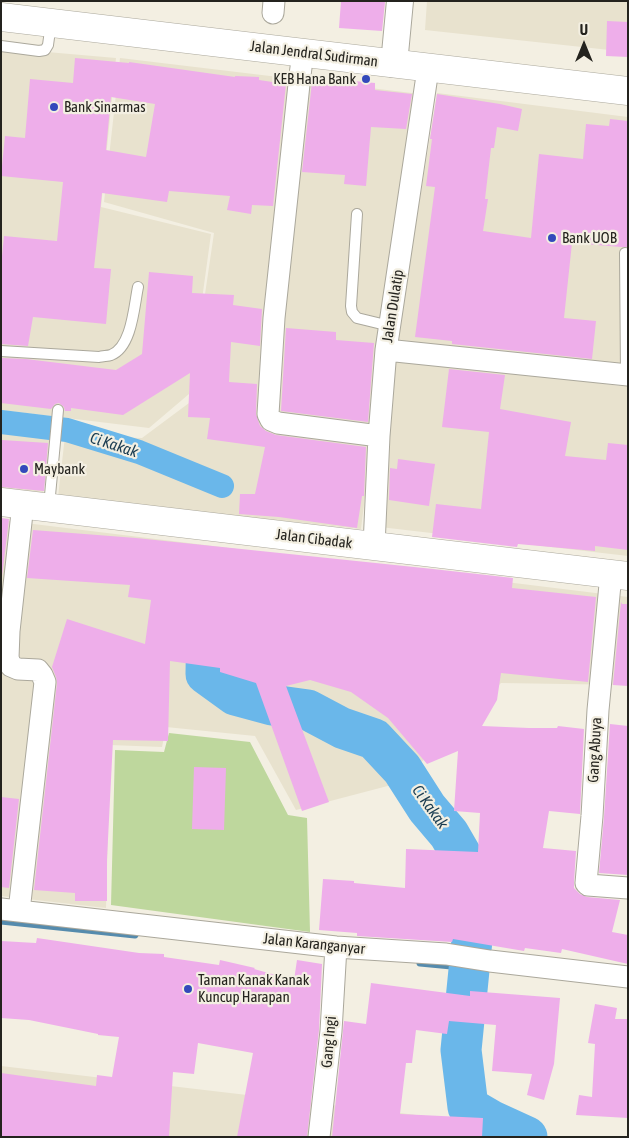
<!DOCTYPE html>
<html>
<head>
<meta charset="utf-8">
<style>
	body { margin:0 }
	#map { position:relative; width:629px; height:1138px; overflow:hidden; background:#f3efe2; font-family:"Asap Condensed",sans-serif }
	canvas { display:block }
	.frame { position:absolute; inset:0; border:2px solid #24231e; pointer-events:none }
	.north { position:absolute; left:559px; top:20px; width:50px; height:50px; -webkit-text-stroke:4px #f3efe2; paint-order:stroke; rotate:0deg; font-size:14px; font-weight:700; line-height:20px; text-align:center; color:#24231e }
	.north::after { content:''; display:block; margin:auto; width:18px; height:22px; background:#24231e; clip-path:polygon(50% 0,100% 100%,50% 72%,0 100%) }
</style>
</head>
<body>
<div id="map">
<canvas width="629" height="1138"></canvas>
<div class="frame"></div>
<div class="north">U</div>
</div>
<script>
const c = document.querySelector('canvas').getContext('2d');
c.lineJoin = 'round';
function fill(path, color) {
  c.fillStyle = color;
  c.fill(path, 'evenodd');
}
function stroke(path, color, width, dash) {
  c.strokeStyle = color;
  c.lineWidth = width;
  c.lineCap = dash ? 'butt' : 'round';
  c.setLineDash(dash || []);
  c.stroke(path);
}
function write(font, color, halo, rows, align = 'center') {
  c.font = font + ' "Asap Condensed",sans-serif';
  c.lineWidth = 4.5;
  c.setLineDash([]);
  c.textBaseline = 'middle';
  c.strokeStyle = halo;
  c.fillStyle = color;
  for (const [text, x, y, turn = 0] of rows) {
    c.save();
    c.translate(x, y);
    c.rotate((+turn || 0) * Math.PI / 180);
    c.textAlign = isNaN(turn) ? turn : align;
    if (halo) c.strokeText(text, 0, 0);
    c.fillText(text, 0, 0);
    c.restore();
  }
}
fill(new Path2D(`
	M 427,1 L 628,1 L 628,52 L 425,30 Z
	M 1,48 L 116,58 L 101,207 L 211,234 L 189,394 L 149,428 L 1,410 Z
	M 120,58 L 420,94 L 392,273 L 361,529 L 58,497 L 65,436 L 142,438 L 189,403 L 214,233 L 104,202 Z
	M 437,93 L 628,117 L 628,365 L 397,341 Z
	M 395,356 L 620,386 L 628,386 L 628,556 L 380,527 Z
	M 1,425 L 55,435 L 42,497 L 1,491 Z
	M 1,520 L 628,597 L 628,685 L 501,683 L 436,748 L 399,783 L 296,810 L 255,736 L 166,727 L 162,747 L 110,745 L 106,908 L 1,896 Z
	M 1,1066 L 476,1122 L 527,1137 L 1,1137 Z`), '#e8e2ce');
fill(new Path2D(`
	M 169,733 L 250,742 L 288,815 L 307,818 L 310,932 L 111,905 L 115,750 L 164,752 Z`), '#bed79d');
stroke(new Path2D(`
	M 1,921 L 135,935
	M 420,963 L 462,967`), '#558bad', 7);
stroke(new Path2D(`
	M 1,422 L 67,430 L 139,452 L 222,486`), '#6ab7ea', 24);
stroke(new Path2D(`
	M 207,609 L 206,674 L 235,695 L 272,705 L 308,710 L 342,728 L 374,739 L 402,769 L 427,808 L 449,834 L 471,872 L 474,920 L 461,1050 L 468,1107 L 492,1121 L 527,1137`), '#6ab7ea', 41);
fill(new Path2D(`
	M 341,1 L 385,2 L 382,31 L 339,28 Z
	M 607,21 L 628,22 L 628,57 L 606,56 Z
	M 75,58 L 129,63 L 129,62 L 235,77 L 235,76 L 259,77 L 259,80 L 286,84 L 273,206 L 252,205 L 251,214 L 227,210 L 230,196 L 169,191 L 167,202 L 102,193 L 94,268 L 111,269 L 106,324 L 33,317 L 28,346 L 1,344 L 1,266 L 4,236 L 57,241 L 63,182 L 1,176 L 5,136 L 25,138 L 30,79 L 73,83 ZM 111,97 L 155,104 L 146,157 L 106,150 Z
	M 354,81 L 375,83 L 375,90 L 412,94 L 406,129 L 371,127 L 366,186 L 344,184 L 345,175 L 302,172 L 312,82 L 354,85 Z
	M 437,94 L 500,104 L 522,109 L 518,131 L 497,127 L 494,148 L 491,148 L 485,199 L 488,199 L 483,231 L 531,238 L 539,154 L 583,159 L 586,124 L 609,126 L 610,119 L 628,121 L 628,247 L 621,247 L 572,243 L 564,318 L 596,321 L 592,359 L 452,344 L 452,341 L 415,337 L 435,187 L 426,186 L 432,139 L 430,139 Z
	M 149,272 L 193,276 L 192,293 L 234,295 L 233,305 L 262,309 L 260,346 L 231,342 L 229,382 L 257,384 L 256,414 L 260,426 L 266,431 L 276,435 L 366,447 L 364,496 L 362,496 L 357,528 L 279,517 L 239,514 L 240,494 L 255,494 L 265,447 L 207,439 L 210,418 L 188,417 L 190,373 L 123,415 L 71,408 L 71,411 L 65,411 L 64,407 L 59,403 L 55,404 L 51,409 L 1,403 L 1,358 L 26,359 L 116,370 L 142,354 Z
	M 286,328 L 336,332 L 336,340 L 374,343 L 368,422 L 281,411 Z
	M 449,369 L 505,375 L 500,409 L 571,422 L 565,456 L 606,460 L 608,443 L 628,445 L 628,550 L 595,546 L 595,551 L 518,544 L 517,547 L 432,537 L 436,504 L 481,509 L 489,432 L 442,427 Z
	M 2,440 L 48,443 L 44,491 L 1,487 Z
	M 398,459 L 435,464 L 429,506 L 389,500 L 390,468 L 397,469 Z
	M 1,518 L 9,519 L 2,576 L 1,576 Z
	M 33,530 L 136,538 L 433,569 L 513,578 L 512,588 L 596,597 L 588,682 L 501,673 L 497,700 L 482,726 L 529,728 L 557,728 L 558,726 L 584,729 L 580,814 L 549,811 L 543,848 L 576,851 L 574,882 L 574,888 L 580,894 L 587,897 L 620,900 L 612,932 L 628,935 L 628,964 L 562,949 L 561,953 L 525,948 L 524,951 L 453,939 L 452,942 L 357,936 L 357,933 L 319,930 L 323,879 L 354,881 L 354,883 L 405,888 L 406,849 L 478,852 L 480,813 L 454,811 L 458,751 L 427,764 L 388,718 L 351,692 L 310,680 L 286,686 L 329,802 L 302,811 L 256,683 L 220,672 L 220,668 L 170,661 L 168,741 L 113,740 L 107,859 L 107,901 L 75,901 L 75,893 L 34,890 L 57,683 L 56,677 L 52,667 L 67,619 L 145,644 L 151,600 L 128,597 L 130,585 L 27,578 Z
	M 621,602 L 622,604 L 628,604 L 628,686 L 613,685 Z
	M 610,724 L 628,726 L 628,875 L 599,873 L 604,817 Z
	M 194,767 L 226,768 L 224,830 L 192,829 Z
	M 1,797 L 19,799 L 9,888 L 1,887 Z
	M 37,938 L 139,953 L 164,954 L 164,957 L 219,965 L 220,960 L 255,968 L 254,969 L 294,980 L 297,960 L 322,964 L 319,1030 L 307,1137 L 237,1137 L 253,1053 L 198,1043 L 194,1074 L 173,1072 L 169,1137 L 1,1137 L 1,1073 L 96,1086 L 97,1075 L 112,1077 L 119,1037 L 98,1035 L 98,1034 L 29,1020 L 1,1018 L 1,941 L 36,943 Z
	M 371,983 L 470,996 L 470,991 L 560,998 L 554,1064 L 544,1100 L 527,1095 L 532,1074 L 492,1071 L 496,1025 L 449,1021 L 447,1034 L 416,1030 L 412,1063 L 406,1063 L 400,1114 L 483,1118 L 482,1137 L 332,1137 L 344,1021 L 366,1024 Z
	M 595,1004 L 617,1008 L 615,1019 L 628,1019 L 628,1118 L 576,1115 L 579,1095 L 592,1097 L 595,1044 L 588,1043 Z`), '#eeaeea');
const service = new Path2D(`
	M 1,46 L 39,51 L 45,50 L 48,45 L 51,23
	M 357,214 L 351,306 L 352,312 L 357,318 L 390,326
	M 625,253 L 626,375
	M 1,351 L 99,357 C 103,356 108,356 111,355 C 132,347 134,306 138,287
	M 49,506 L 58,410`);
const minor = new Path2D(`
	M 273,13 L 274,1
	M 303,53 L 300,75 L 274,318 L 268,414 L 271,420 L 278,423 L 379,436
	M 386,350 L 628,375
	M 374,546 L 379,436 L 386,350 L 428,69
	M 611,574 L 598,710 L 592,816 L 586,883 L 588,885 L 628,888
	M 1,909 L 336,947 L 446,954 L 490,961 L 628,977
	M 19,911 L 45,682 L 42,675 L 38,670 L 18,669 L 11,666 L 8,658 L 9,631 L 23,504
	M 319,1137 L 331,1031 L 336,947`);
const tertiary = new Path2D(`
	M 394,64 L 400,1`);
const secondary = new Path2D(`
	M 1,502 L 628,576`);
const primary = new Path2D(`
	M 1,17 C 210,41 419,68 628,91`);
stroke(service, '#aba89c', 12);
stroke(minor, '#aba89c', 23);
stroke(tertiary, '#aba89c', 28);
stroke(secondary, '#aba89c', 29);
stroke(primary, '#aba89c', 29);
stroke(service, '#fff', 10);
stroke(minor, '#fff', 21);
stroke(tertiary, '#fff', 26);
stroke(secondary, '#fff', 28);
stroke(primary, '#fff', 28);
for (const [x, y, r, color] of [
	[366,79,5,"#3349bb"],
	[54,107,5,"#3349bb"],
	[552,238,5,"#3349bb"],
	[24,469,5,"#3349bb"],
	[188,989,5,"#3349bb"]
]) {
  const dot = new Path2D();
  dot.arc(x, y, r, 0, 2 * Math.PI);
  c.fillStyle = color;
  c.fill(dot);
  stroke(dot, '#f3efe2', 2);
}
write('15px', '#24231e', '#f3efe2', [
	["Jalan Jendral Sudirman",314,54,7],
	["Jalan Dulatip",393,306,-81],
	["Jalan Cibadak",314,539,7],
	["Gang Abuya",595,750,-87],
	["Jalan Karanganyar",314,944,6],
	["Gang Ingi",329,1042,-85]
]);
write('15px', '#24231e', '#f3efe2', [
	["KEB Hana Bank",356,79,"right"],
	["Bank Sinarmas",64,107],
	["Bank UOB",562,238],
	["Maybank",34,469],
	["Taman Kanak Kanak",198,980],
	["Kuncup Harapan",198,997]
], 'left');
write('italic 16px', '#1a3c51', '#f3efe2', [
	["Ci Kakak",114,445,18],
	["Ci Kakak",430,807,54]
]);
</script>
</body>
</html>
